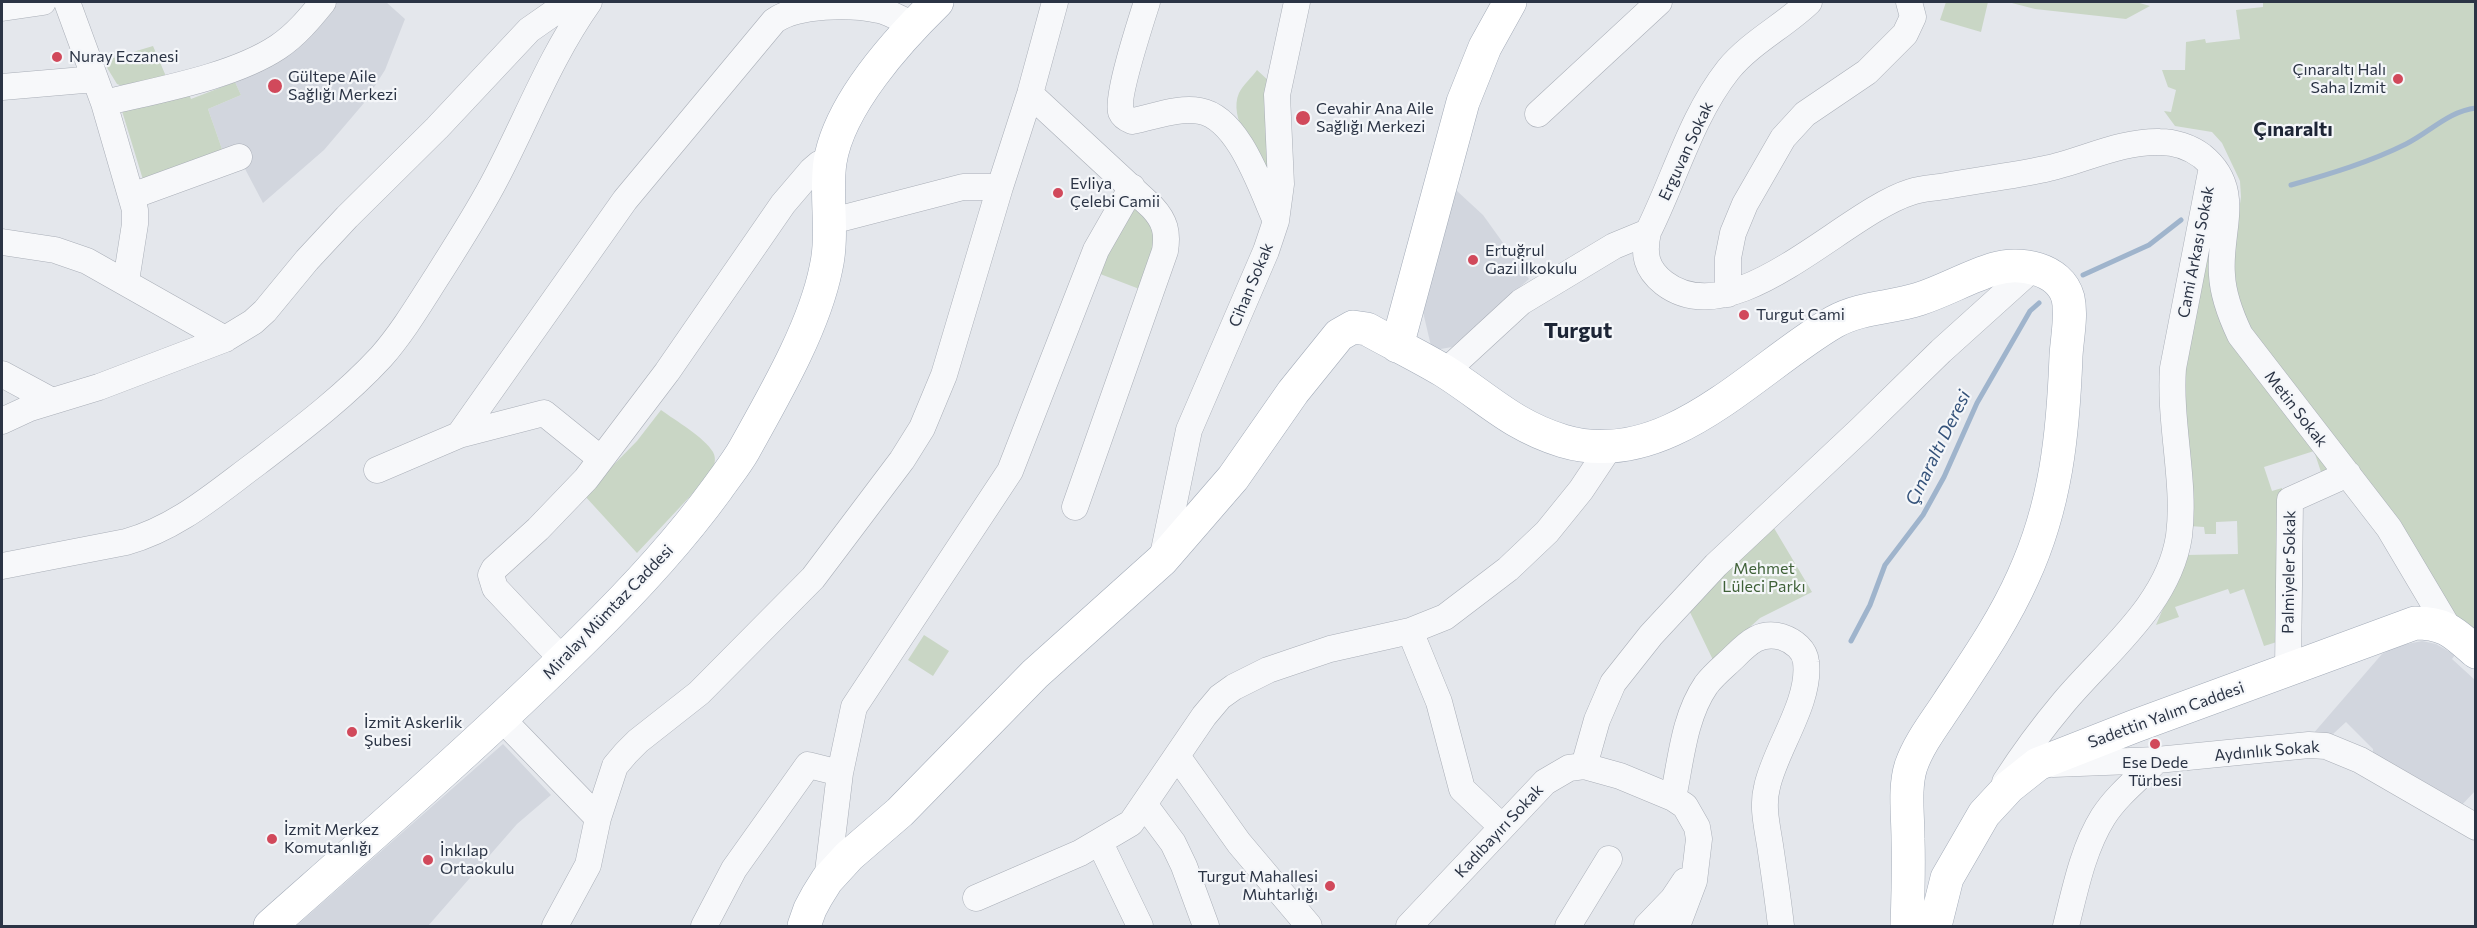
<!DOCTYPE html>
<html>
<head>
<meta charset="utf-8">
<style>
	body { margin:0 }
	#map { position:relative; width:2477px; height:928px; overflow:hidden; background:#e4e7ec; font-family:Commissioner,sans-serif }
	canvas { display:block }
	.frame { position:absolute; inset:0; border:3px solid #2b3445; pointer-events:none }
</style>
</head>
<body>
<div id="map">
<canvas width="2477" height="928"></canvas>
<div class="frame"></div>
</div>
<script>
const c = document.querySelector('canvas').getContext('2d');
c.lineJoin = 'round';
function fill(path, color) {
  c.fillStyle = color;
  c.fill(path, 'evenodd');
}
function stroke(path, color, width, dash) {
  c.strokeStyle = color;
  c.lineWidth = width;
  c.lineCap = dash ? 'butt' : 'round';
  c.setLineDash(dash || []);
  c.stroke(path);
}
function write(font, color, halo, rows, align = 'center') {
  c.font = font + ' Commissioner,sans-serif';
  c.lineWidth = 4.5;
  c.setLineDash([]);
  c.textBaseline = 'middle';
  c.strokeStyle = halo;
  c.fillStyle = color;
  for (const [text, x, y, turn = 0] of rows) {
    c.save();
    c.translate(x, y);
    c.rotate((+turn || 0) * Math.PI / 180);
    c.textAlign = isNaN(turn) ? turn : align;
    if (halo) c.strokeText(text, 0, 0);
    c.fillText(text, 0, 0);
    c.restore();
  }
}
fill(new Path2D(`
	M 334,2 L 386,2 L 405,19 L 385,70 L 364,103 L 324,150 L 263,203 L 234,148 L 223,152 L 208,109 L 241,95 L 235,82 L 279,60 Z
	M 1447,189 L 1457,191 L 1483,215 L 1529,279 L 1452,347 L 1435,350 L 1431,346 L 1420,299 Z
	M 2422,641 L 2436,644 L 2455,655 L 2452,659 L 2475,680 L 2475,791 L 2459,808 L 2373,760 L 2373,749 L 2346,722 L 2333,734 L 2312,735 L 2382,654 L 2397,646 Z
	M 503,744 L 551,795 L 517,824 L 428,926 L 296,926 Z`), '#d2d6de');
fill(new Path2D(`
	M 1946,2 L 1988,2 L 1981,32 L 1940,20 Z
	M 2008,2 L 2136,2 L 2150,6 L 2126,19 L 2035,9 Z
	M 2263,2 L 2475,2 L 2475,637 L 2456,625 L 2238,314 L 2233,252 L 2241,197 L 2240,181 L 2222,143 L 2212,132 L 2175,126 L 2164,111 L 2171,112 L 2176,90 L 2168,87 L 2162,70 L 2185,70 L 2186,42 L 2205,39 L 2206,43 L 2240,39 L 2236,10 L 2263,7 Z
	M 153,46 L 168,81 L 125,87 L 117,84 L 103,61 Z
	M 1257,70 L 1270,82 L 1267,172 C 1255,151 1228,118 1239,93 C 1243,85 1252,77 1257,70 Z
	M 235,82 L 241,95 L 208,109 L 223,152 L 144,183 L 122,111 L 188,92 L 191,99 Z
	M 1135,207 L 1151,225 L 1155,241 L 1142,290 L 1095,272 Z
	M 2214,226 L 2212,265 L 2334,471 L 2322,475 L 2314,451 L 2264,467 L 2272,491 L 2282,488 L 2280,641 L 2264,646 L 2244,589 L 2230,594 L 2228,589 L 2175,607 L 2179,617 L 2156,625 L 2186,555 L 2238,554 L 2237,521 L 2216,522 L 2216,534 L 2205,534 L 2204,527 L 2189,526 L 2180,375 Z
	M 661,410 C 676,421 704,437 713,452 C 717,459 714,467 711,474 L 637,553 L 584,495 L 637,441 Z
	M 1771,523 L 1812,592 L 1760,618 L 1713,660 L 1687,606 Z
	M 924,635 L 949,651 L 933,676 L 908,660 Z`), '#c9d6c5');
stroke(new Path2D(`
	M 2291,185 C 2330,174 2370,162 2406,144 C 2430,132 2449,111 2476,108
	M 2083,275 L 2149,245 L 2181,220
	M 1851,641 L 1870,605 L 1885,565 L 1923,515 L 1944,477 L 1977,403 L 2030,311 L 2039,303`), '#9fb4cc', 5);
const minor = new Path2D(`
	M 67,2 L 104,103 L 135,210 L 135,224 L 126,281
	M 1147,2 C 1141,21 1116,97 1121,112 C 1123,117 1127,119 1132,121 C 1154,117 1178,107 1200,111 C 1239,118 1261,188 1276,221
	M 1809,2 C 1784,26 1751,42 1728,70 C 1691,117 1675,178 1648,232 C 1643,254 1646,269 1664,283 C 1734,337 1843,213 1911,192 C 1922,188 1935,188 1946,186 C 1979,180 2012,176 2045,169 C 2083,161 2120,141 2160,142 C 2174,142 2190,147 2202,156 C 2244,190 2218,231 2222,275 C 2223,296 2231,316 2240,335 L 2389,528 L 2449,629
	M 2,8 L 43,2
	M 2,87 L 95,79
	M 1030,94 L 1152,207 C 1165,221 1168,232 1165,251 L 1075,507
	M 104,103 C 157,90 233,77 278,47 C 296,35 310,18 323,2
	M 1538,114 L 1659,2
	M 132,196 L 239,157
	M 828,222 L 963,187 L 1000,187
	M 2,242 L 55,250 L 87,261 L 225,339
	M 1728,294 L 1728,258 L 1733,233 L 1745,204 L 1783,138 L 1805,114 L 1867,72 L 1905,34 L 1913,17 L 1909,2
	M 1445,372 L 1521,302 L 1614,246 L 1648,232
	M 2,374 L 52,401
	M 2,421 L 30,408 L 99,387 L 225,339 L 253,322 L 265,311 L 307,260 L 347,217 L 437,128 L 529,30 L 569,2
	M 459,435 L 544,413 L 601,459
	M 377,470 L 459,435 L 625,200 L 774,21 C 798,4 851,4 879,10 C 891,13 902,20 914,25
	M 1162,560 L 1189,430 L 1266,251 L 1276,221 L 1281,184 L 1277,95 L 1297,2
	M 2,566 L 126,542 C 177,528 215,494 257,463 C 300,430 344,397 381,357 C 403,332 420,303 438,275 C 458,243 479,211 496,178 C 527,119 550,57 589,2
	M 1410,631 L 1439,702 L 1462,789 L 1502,827
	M 563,660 L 495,588 L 491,575 L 494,569 L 538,529 L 586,479 L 667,372 L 783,204 L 812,170 L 819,164 L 830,161
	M 2288,670 L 2290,500 L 2348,474
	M 502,719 L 598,818 L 588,865 L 555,926
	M 1177,756 L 1239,843 L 1309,926
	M 2053,764 L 2157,760 L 2309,745 L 2326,746 L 2360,760 L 2476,827
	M 1584,766 L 1597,720 L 1613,683 L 1651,635 L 1716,565 L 1861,429 L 1941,351 L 2033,268
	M 2005,782 C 2023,754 2043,727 2064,702 C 2106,652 2169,604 2179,536 C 2186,483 2169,423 2173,368 L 2212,167
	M 1673,798 C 1681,760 1684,717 1706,685 C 1714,674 1726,665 1735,656 C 1749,642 1761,631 1782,637 C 1794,641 1805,650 1806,662 C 1811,702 1775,749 1767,787 C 1762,806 1767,826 1770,845 C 1774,872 1778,899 1781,926
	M 1144,804 L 1173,843 L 1184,866 L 1206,926
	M 598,818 L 615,766 L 626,753 L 638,741 L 699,693 L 813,578 L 902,460 L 922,428 L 944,375 L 1000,187 L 1030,94 L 1055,2
	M 1100,843 L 1140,926
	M 827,880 L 840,773 L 854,707 L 1010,471 L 1096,250 L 1132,187
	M 976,898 L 1080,853 L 1131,823 L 1204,716 L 1220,697 L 1234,687 L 1268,670 L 1330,649 L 1410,631 L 1445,617 L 1508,569 L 1547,532 L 1581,490 L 1609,448
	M 704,926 L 734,869 L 808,765 L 840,773
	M 1409,926 L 1545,782 L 1569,768 L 1584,766 L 1620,776 L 1673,798 L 1685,806 L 1697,827 L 1699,839 L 1694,881 L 1677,926
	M 1568,926 L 1609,859
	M 1647,926 L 1673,899 L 1685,881
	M 2066,926 C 2075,890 2083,849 2103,817 C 2117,795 2139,778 2157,760`);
const major = new Path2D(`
	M 1397,346 L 1463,102 L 1485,47 L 1510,2
	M 270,926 C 376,832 483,739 584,639 C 632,592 677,544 717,489 C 726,476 736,464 744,450 C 774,396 814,328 826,268 C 834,233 825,196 830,162 C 839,105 898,40 937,2
	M 804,926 L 810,909 L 817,896 L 827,880 L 849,856 L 900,812 L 1035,674 L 1162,560 L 1233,478 L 1293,392 L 1339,335 L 1353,327 L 1367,329 C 1392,343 1419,356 1444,371 C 1487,398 1511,425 1563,441 C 1667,472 1753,369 1834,322 C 1861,307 1891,308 1919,299 C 1944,291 1968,277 1994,269 C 2019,261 2060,268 2068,298 C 2072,315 2067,338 2066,356 C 2063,435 2056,505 2023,577 C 2003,622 1975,662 1948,703 C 1935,723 1919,743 1911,766 C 1904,788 1908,815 1908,839 C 1909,868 1908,897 1907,926
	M 1935,926 L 1947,878 L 1984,814 L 2009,787 L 2038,764 L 2135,726 L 2415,623 C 2446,623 2454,633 2476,652`);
stroke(minor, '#a9aeb7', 27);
stroke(major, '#a3abb8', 34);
stroke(minor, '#f7f8fa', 26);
stroke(major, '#fff', 33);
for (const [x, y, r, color] of [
	[57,57,6,"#d1495b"],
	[2398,79,6,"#d1495b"],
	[275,86,8,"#d1495b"],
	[1303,118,8,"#d1495b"],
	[1058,193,6,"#d1495b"],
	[1473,260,6,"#d1495b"],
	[1744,315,6,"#d1495b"],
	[352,732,6,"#d1495b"],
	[2155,744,6,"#d1495b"],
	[272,839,6,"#d1495b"],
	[428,860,6,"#d1495b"],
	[1330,886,6,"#d1495b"]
]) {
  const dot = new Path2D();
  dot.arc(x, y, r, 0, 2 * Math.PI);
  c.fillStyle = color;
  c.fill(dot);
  stroke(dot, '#f4f6f9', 2);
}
write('16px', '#2b3445', '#f4f6f9', [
	["Nuray Eczanesi",69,57],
	["Çınaraltı Halı",2386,70,"right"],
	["Saha İzmit",2386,88,"right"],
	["Gültepe Aile",288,77],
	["Sağlığı Merkezi",288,95],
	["Cevahir Ana Aile",1316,109],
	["Sağlığı Merkezi",1316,127],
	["Evliya",1070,184],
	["Çelebi Camii",1070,202],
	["Ertuğrul",1485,251],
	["Gazi İlkokulu",1485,269],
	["Turgut Cami",1756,315],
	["İzmit Askerlik",364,723],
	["Şubesi",364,741],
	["Ese Dede",2155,763,"center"],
	["Türbesi",2155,781,"center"],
	["İzmit Merkez",284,830],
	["Komutanlığı",284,848],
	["İnkılap",440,851],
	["Ortaokulu",440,869],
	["Turgut Mahallesi",1318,877,"right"],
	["Muhtarlığı",1318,895,"right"]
], 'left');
write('16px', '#2b3445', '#f4f6f9', [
	["Erguvan Sokak",1686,151,-65],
	["Cami Arkası Sokak",2196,252,-79],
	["Cihan Sokak",1251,285,-67],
	["Metin Sokak",2296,409,52],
	["Palmiyeler Sokak",2289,572,-89],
	["Miralay Mümtaz Caddesi",608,612,-46],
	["Sadettin Yalım Caddesi",2166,715,-20],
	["Aydınlık Sokak",2267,751,-5],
	["Kadıbayırı Sokak",1499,831,-47]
]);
write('16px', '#3f6138', '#f4f6f9', [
	["Mehmet",1764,569],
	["Lüleci Parkı",1764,587]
]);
write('italic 18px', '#34527a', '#f4f6f9', [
	["Çınaraltı Deresi",1938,448,-64]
]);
write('bold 20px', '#1d2536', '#f4f6f9', [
	["Çınaraltı",2293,129]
]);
write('bold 22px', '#1d2536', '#f4f6f9', [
	["Turgut",1578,331]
]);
</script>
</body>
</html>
